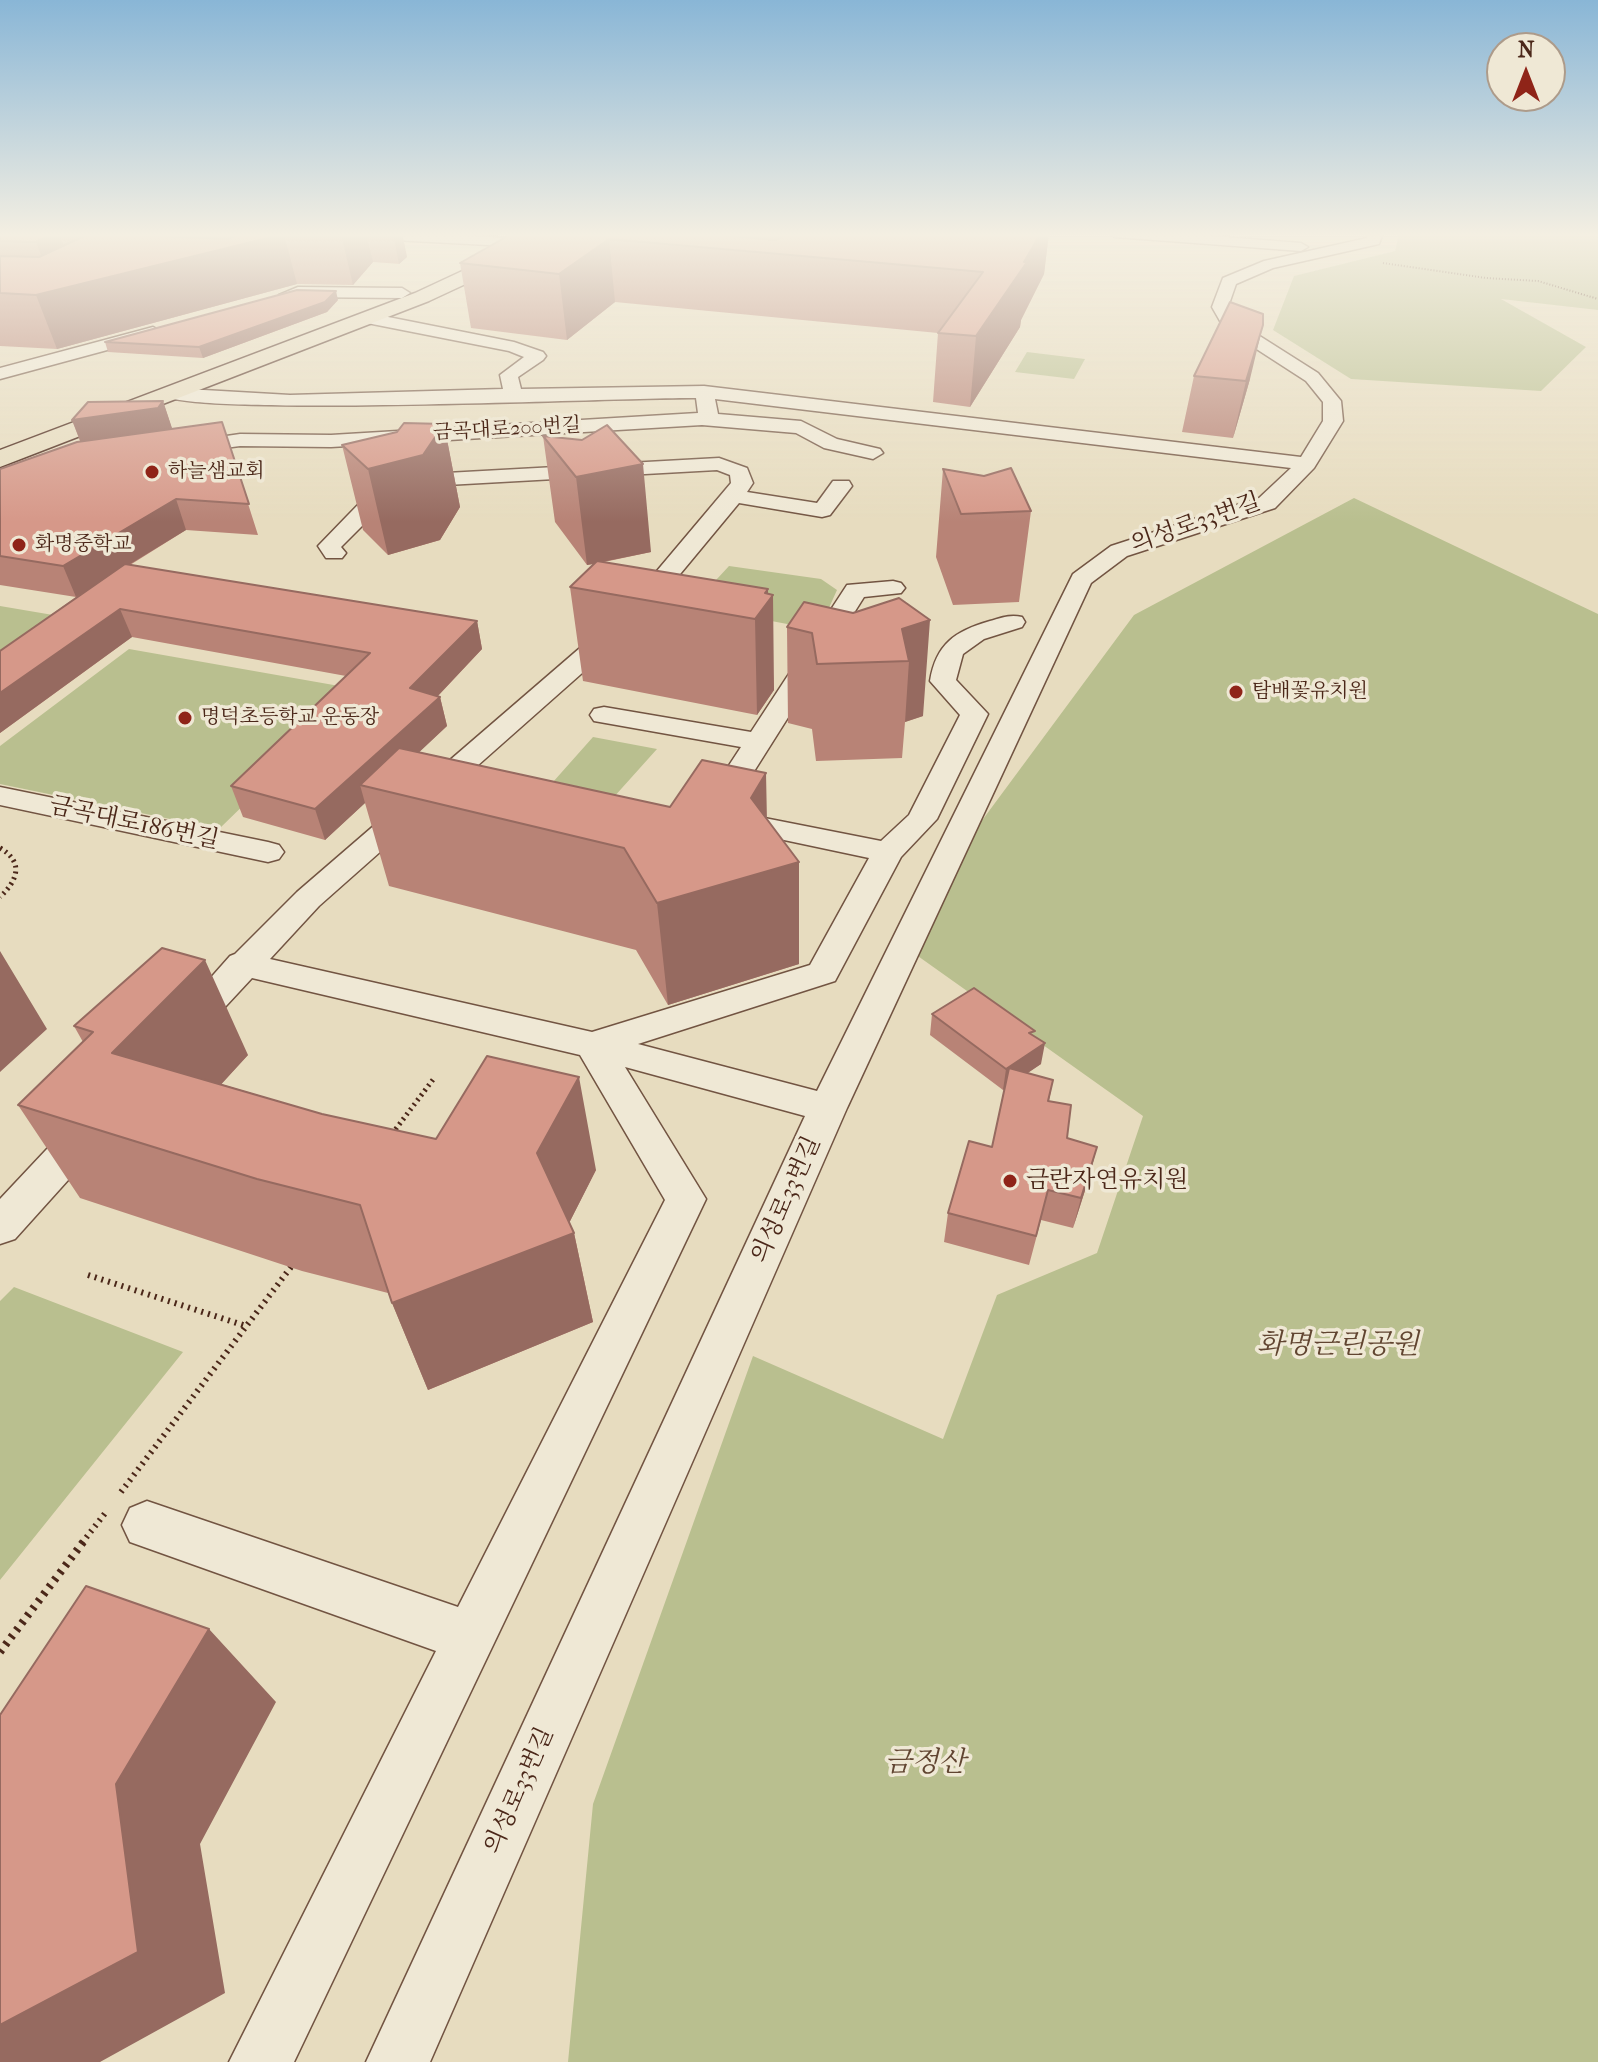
<!DOCTYPE html>
<html>
<head>
<meta charset="utf-8">
<style>
	body { margin:0 }
	#map { position:relative; width:1598px; height:2062px; overflow:hidden; background:#e7dcbf; font-family:"IM FELL French Canon",serif }
	canvas { display:block }
	.north { position:absolute; left:1486px; top:32px; width:80px; height:80px; box-sizing:border-box; background:#efe8d5; border:2px solid #ad9b8a; border-radius:50%; rotate:0deg; font-size:22px; font-weight:700; line-height:32px; text-align:center; color:#4b2719 }
	.north::after { content:''; display:block; margin:auto; width:28px; height:36px; background:#8f2418; clip-path:polygon(50% 0,100% 100%,50% 72%,0 100%) }
</style>
</head>
<body>
<div id="map">
<canvas width="1598" height="2062"></canvas>
<div class="north">N</div>
</div>
<script>
const c = document.querySelector('canvas').getContext('2d');
c.lineJoin = 'round';
function fill(path, color) {
  c.fillStyle = color;
  c.fill(path, 'evenodd');
}
function stroke(path, color, width, dash) {
  c.strokeStyle = color;
  c.lineWidth = width;
  c.lineCap = dash ? 'butt' : 'round';
  c.setLineDash(dash || []);
  c.stroke(path);
}
function write(font, color, halo, rows, align = 'center') {
  c.font = font + ' "IM FELL French Canon","Noto Serif KR",serif';
  c.lineWidth = 7;
  c.setLineDash([]);
  c.textBaseline = 'middle';
  c.strokeStyle = halo;
  c.fillStyle = color;
  for (const [text, x, y, turn = 0] of rows) {
    c.save();
    c.translate(x, y);
    c.rotate((+turn || 0) * Math.PI / 180);
    c.textAlign = isNaN(turn) ? turn : align;
    if (halo) c.strokeText(text, 0, 0);
    c.fillText(text, 0, 0);
    c.restore();
  }
}
fill(new Path2D(`
	M 1399,233 L 1598,233 L 1598,310 L 1501,299 L 1586,347 L 1541,391 L 1351,379 L 1273,330 L 1294,276 L 1395,251 Z
	M 1027,352 L 1085,359 L 1074,379 L 1015,372 Z
	M 1354,498 L 1598,614 L 1598,2062 L 568,2062 L 593,1804 L 753,1356 L 943,1439 L 997,1295 L 1097,1253 L 1143,1116 L 915,954 L 975,830 L 1134,615 Z
	M 729,566 L 821,579 L 837,590 L 819,630 L 692,606 Z
	M 0,606 L 53,615 L 0,653 Z
	M 129,649 L 362,690 L 219,829 L 0,784 L 0,746 Z
	M 593,737 L 657,749 L 613,798 L 553,782 Z
	M 14,1287 L 183,1352 L 0,1580 L 0,1301 Z`), '#b9bf8f');
const minor = new Path2D(`
	M 330,233 L 419,233 L 525,239 L 532,243 L 525,247 L 337,237 Z
	M 1108,233 L 1173,233 L 1301,243 L 1308,247 L 1301,251 L 1115,237 Z
	M 1369,233 L 1383,233 L 1379,244 L 1273,268 L 1236,284 L 1228,307 L 1236,321 L 1318,373 L 1341,401 L 1343,421 L 1314,468 L 1275,508 L 1127,556 L 1091,583 L 847,1108 L 430,2062 L 366,2062 L 805,1116 L 625,1067 L 706,1199 L 294,2062 L 229,2062 L 436,1651 L 130,1542 L 122,1525 L 130,1508 L 147,1501 L 458,1607 L 665,1200 L 580,1055 L 252,978 L 199,1035 L 186,1039 L 173,1035 L 168,1026 L 230,956 L 235,954 L 297,892 L 624,610 L 731,483 L 730,475 L 717,470 L 411,487 L 396,492 L 341,547 L 346,553 L 342,558 L 326,558 L 318,546 L 380,482 L 410,475 L 719,458 L 747,468 L 753,483 L 747,492 L 817,503 L 833,481 L 849,481 L 852,486 L 830,515 L 822,517 L 739,503 L 642,620 L 319,906 L 270,959 L 592,1032 L 810,965 L 869,858 L 718,826 L 714,820 L 716,817 L 705,814 L 701,808 L 741,747 L 594,721 L 590,715 L 594,709 L 604,707 L 751,732 L 847,585 L 893,581 L 901,583 L 905,588 L 901,593 L 864,597 L 729,811 L 881,841 L 909,815 L 960,715 L 930,681 C 936,644 955,631 990,621 C 1001,618 1010,614 1022,617 L 1025,622 L 1022,627 L 984,639 L 963,654 L 956,680 L 988,714 L 937,819 L 901,857 L 835,981 L 638,1044 L 817,1091 L 1073,574 L 1111,546 L 1259,498 L 1291,468 L 715,399 L 718,414 L 801,421 L 837,439 L 880,449 L 883,453 L 873,459 L 824,448 L 796,433 L 702,425 L 331,447 L 240,446 L 179,454 L 172,452 L 169,448 L 172,444 L 240,434 L 331,435 L 698,413 L 696,398 C 629,397 182,418 160,394 L 169,388 L 290,395 L 503,389 L 500,375 L 524,357 L 509,351 L 362,322 L 360,318 L 368,313 L 514,342 L 543,352 L 546,356 L 543,360 L 518,377 L 521,389 L 704,386 L 1301,457 L 1323,421 L 1323,402 L 1306,381 L 1224,328 L 1212,307 L 1223,278 L 1264,261 L 1367,238 Z
	M 298,287 L 402,288 L 410,293 L 402,298 L 299,297 L 287,300 L 279,295 Z
	M 153,327 L 162,332 L 159,336 L 0,379 L 0,368 Z
	M 0,787 L 268,842 L 279,845 L 284,852 L 279,859 L 268,862 L 0,805 Z
	M 91,1113 L 105,1117 L 110,1128 L 105,1139 L 15,1239 L 0,1244 L 0,1199 L 77,1117 Z`);
const major = new Path2D(`
	M 527,233 L 548,233 L 487,274 L 429,301 L 0,467 L 0,450 L 415,293 L 473,266 Z`);
stroke(minor, '#725442', 3);
stroke(major, '#4b2719', 3);
stroke(new Path2D(`
	M 1383,263 L 1486,278 L 1538,281 L 1598,299`), '#4b2719', 2, [1, 2]);
stroke(new Path2D(`
	M 0,848 C 24,862 18,880 0,897
	M 392,1134 L 435,1077`), '#4b2719', 5, [2, 4]);
stroke(new Path2D(`
	M 88,1275 L 246,1326
	M 121,1492 L 294,1263
	M 82,1543 L 106,1512`), '#4b2719', 6, [2, 5]);
stroke(new Path2D(`
	M 0,1652 L 84,1541`), '#4b2719', 8, [3, 6]);
fill(minor, '#efe8d5');
fill(major, '#e7dcbf');
fill(new Path2D(`
	M 0,233 L 142,233 L 143,235 L 150,235 L 150,233 L 402,233 L 407,257 L 399,264 L 373,262 L 353,285 L 297,284 L 57,349 L 0,346 Z
	M 513,233 L 1049,233 L 1044,274 L 1021,320 L 1020,327 L 970,407 L 933,402 L 938,333 L 615,302 L 567,340 L 471,328 L 460,263 Z
	M 338,300 L 327,312 L 203,358 L 108,352 L 105,342 Z
	M 1194,376 L 1250,379 L 1233,438 L 1182,432 Z
	M 163,401 L 172,429 L 222,422 L 258,535 L 186,530 L 130,565 L 477,621 L 482,649 L 438,696 L 440,697 L 447,726 L 419,752 L 670,807 L 767,819 L 799,862 L 799,964 L 668,1005 L 636,950 L 389,886 L 365,803 L 325,840 L 243,817 L 231,786 L 346,676 L 132,637 L 0,733 L 0,651 L 76,597 L 0,585 L 0,469 L 80,441 L 72,420 Z
	M 444,424 L 460,507 L 440,540 L 388,555 L 363,530 L 342,445 Z
	M 543,436 L 651,552 L 604,562 L 768,594 L 774,690 L 757,715 L 583,681 L 570,587 L 594,564 L 587,565 L 555,522 Z
	M 943,469 L 1031,511 L 1019,602 L 953,605 L 936,557 Z
	M 899,598 L 923,716 L 905,722 L 902,758 L 816,761 L 812,729 L 788,723 L 787,627 L 853,613 Z
	M 932,1014 L 1034,1036 L 1041,1064 L 1027,1073 L 1053,1080 L 1049,1101 L 1067,1138 L 1089,1178 L 1073,1228 L 1041,1220 L 1029,1265 L 944,1242 L 948,1213 L 992,1147 L 1004,1089 L 1003,1090 L 930,1035 Z
	M 74,1026 L 248,1055 L 221,1084 L 322,1114 L 436,1139 L 596,1170 L 569,1223 L 574,1233 L 593,1322 L 428,1390 L 388,1293 L 302,1271 L 80,1198 L 18,1105 L 83,1042 Z`), '#b88376');
fill(new Path2D(`
	M 55,233 L 59,233 L 77,282 L 284,234 L 297,284 L 57,349 L 36,295 L 54,290 L 36,242 Z
	M 342,233 L 366,233 L 373,262 L 353,285 L 341,234 Z
	M 393,233 L 402,233 L 407,257 L 399,264 Z
	M 1041,233 L 1049,233 L 1044,274 L 1021,320 L 1020,327 L 970,407 L 976,336 L 1024,262 Z
	M 609,239 L 615,302 L 567,340 L 559,274 Z
	M 336,291 L 338,300 L 327,312 L 203,358 L 199,347 Z
	M 1263,325 L 1250,379 L 1233,438 L 1246,381 Z
	M 163,401 L 174,434 L 85,453 L 72,420 Z
	M 444,424 L 460,507 L 440,540 L 388,555 L 368,469 Z
	M 643,464 L 651,552 L 587,565 L 576,477 Z
	M 176,499 L 186,530 L 76,597 L 63,566 Z
	M 768,589 L 768,602 L 773,595 L 774,690 L 757,715 L 755,619 L 765,593 Z
	M 120,609 L 132,637 L 0,733 L 0,693 Z
	M 930,620 L 923,716 L 905,722 L 909,661 L 902,629 Z
	M 477,621 L 482,649 L 417,718 L 410,688 Z
	M 440,697 L 447,726 L 379,790 L 360,785 L 365,803 L 325,840 L 315,809 Z
	M 766,773 L 768,871 L 799,862 L 799,964 L 668,1005 L 657,903 L 751,798 Z
	M 0,951 L 47,1029 L 0,1072 Z
	M 205,960 L 248,1055 L 165,1146 L 112,1053 Z
	M 1045,1043 L 1041,1064 L 1003,1090 L 1006,1069 Z
	M 579,1077 L 596,1170 L 562,1237 L 574,1233 L 593,1322 L 428,1390 L 392,1303 L 537,1153 Z
	M 1097,1147 L 1089,1178 L 1073,1228 L 1081,1198 Z
	M 209,1629 L 276,1702 L 200,1844 L 225,1993 L 100,2062 L 0,2062 L 0,2025 L 116,1784 Z`), '#966a60');
const building = new Path2D(`
	M 0,233 L 55,233 L 36,242 L 0,241 Z
	M 91,233 L 229,239 L 238,233 L 342,233 L 284,234 L 36,295 L 0,293 L 0,256 L 39,257 Z
	M 513,233 L 703,233 L 775,240 L 785,235 L 785,233 L 1041,233 L 1024,262 L 1027,262 L 976,336 L 938,333 L 983,272 L 609,239 L 559,274 L 460,263 Z
	M 297,290 L 336,291 L 325,302 L 199,347 L 105,342 Z
	M 1230,302 L 1263,314 L 1263,325 L 1246,381 L 1194,376 Z
	M 163,401 L 158,408 L 72,420 L 88,402 Z
	M 222,422 L 249,504 L 176,499 L 63,566 L 0,556 L 0,469 L 77,442 Z
	M 404,423 L 444,424 L 423,455 L 368,469 L 342,445 L 397,432 Z
	M 607,425 L 643,464 L 576,477 L 543,436 L 582,440 Z
	M 1011,468 L 1031,511 L 961,514 L 943,469 L 984,476 Z
	M 597,561 L 768,589 L 765,593 L 773,595 L 755,619 L 570,587 Z
	M 125,564 L 477,621 L 410,688 L 440,697 L 315,809 L 231,786 L 370,653 L 120,609 L 0,693 L 0,651 Z
	M 899,598 L 930,620 L 902,629 L 909,661 L 817,664 L 812,633 L 787,627 L 804,602 L 853,613 Z
	M 399,748 L 670,807 L 702,760 L 766,773 L 751,798 L 799,862 L 657,903 L 624,848 L 360,785 Z
	M 162,948 L 205,960 L 112,1053 L 322,1114 L 436,1139 L 487,1056 L 579,1077 L 537,1153 L 574,1233 L 392,1303 L 360,1205 L 257,1179 L 18,1105 L 93,1032 L 74,1026 Z
	M 974,988 L 1035,1031 L 1029,1033 L 1045,1043 L 1006,1069 L 932,1014 Z
	M 1009,1068 L 1053,1080 L 1048,1101 L 1071,1105 L 1067,1138 L 1097,1147 L 1081,1198 L 1048,1190 L 1036,1236 L 948,1213 L 969,1141 L 992,1147 Z
	M 86,1586 L 209,1629 L 116,1784 L 138,1952 L 0,2025 L 0,1715 Z`);
fill(building, '#d69889');
stroke(building, '#966a60', 2);
const sky = c.createLinearGradient(0, 0, 0, 522);
sky.addColorStop(0, '#89b6d6');
sky.addColorStop(0.45, '#f4efe2');
sky.addColorStop(1, '#f4efe200');
c.fillStyle = sky;
c.fillRect(0, 0, 1598, 522);
for (const [x, y, r, color] of [
	[152,472,8,"#8f2418"],
	[19,545,8,"#8f2418"],
	[1236,692,8,"#8f2418"],
	[185,718,8,"#8f2418"],
	[1010,1181,8,"#8f2418"]
]) {
  const dot = new Path2D();
  dot.arc(x, y, r, 0, 2 * Math.PI);
  c.fillStyle = color;
  c.fill(dot);
  stroke(dot, '#efe8d5', 3);
}
write('20px', '#4b2719', '#efe8d5', [
	["금곡대로200번길",507,430,-3]
]);
write('20px', '#4b2719', '#efe8d5', [
	["하늘샘교회",168,472],
	["화명중학교",35,545],
	["탐배꽃유치원",1252,692],
	["명덕초등학교 운동장",201,718]
], 'left');
write('24px', '#4b2719', '#efe8d5', [
	["의성로33번길",1196,524,-19],
	["금곡대로186번길",134,824,12],
	["의성로33번길",787,1200,-66],
	["의성로33번길",520,1791,-66]
]);
write('24px', '#4b2719', '#efe8d5', [
	["금란자연유치원",1026,1181]
], 'left');
write('italic 28px', '#614531', '#efe8d5', [
	["화명근린공원",1338,1346],
	["금정산",925,1764]
]);
</script>
</body>
</html>
